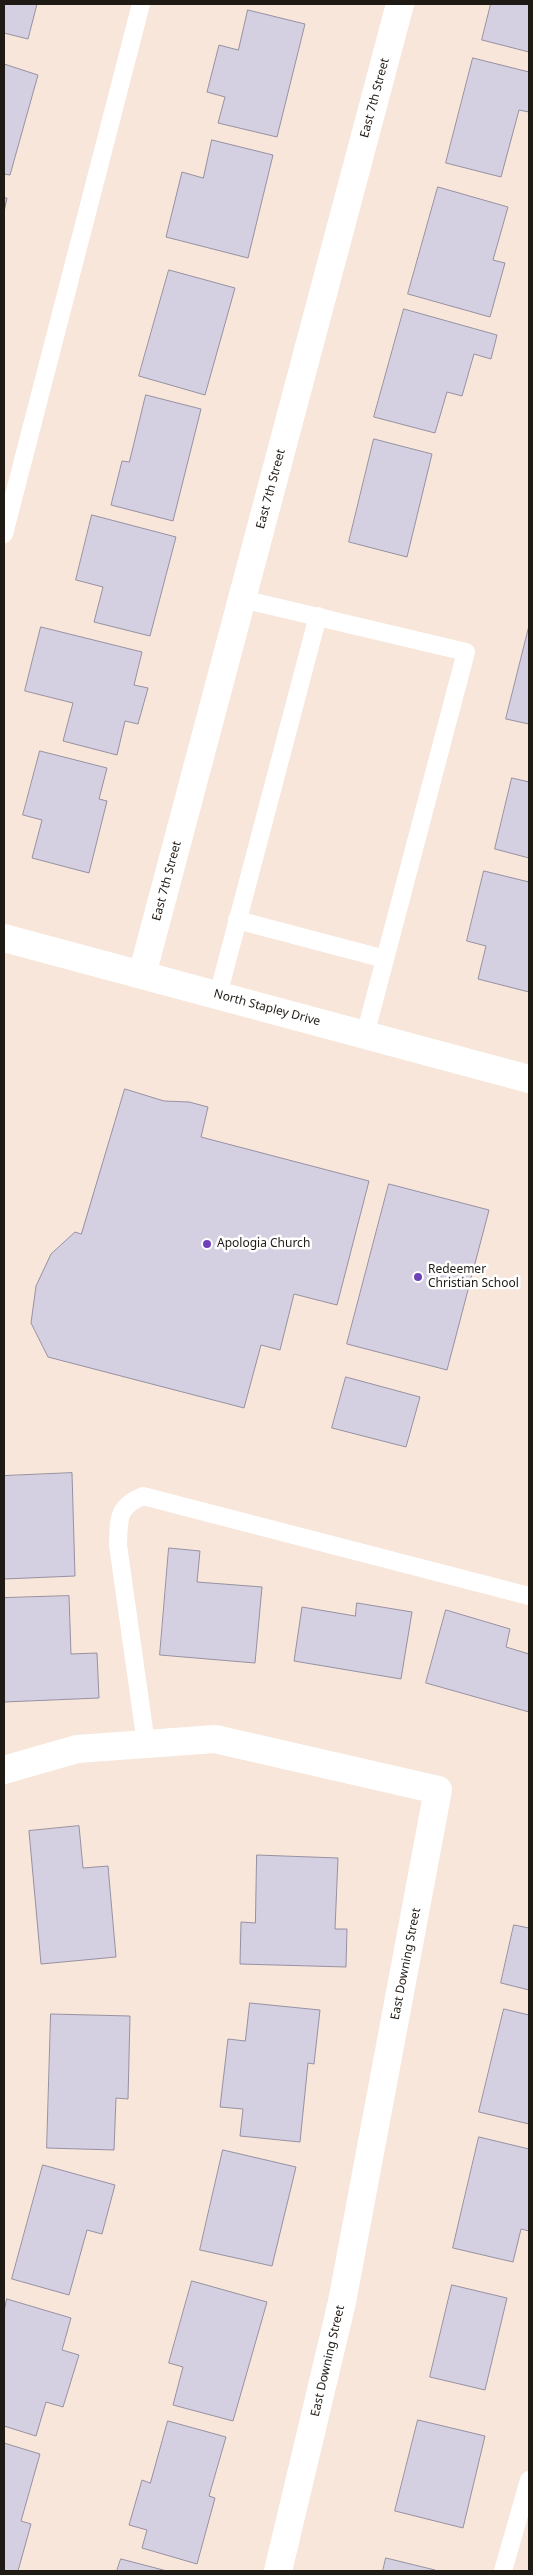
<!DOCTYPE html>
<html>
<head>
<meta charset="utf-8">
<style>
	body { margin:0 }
	#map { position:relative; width:533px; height:2575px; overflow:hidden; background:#f7e6d9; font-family:"Noto Sans",sans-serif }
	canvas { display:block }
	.frame { position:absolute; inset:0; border:5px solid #201a15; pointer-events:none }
</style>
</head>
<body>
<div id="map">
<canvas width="533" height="2575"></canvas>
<div class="frame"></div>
</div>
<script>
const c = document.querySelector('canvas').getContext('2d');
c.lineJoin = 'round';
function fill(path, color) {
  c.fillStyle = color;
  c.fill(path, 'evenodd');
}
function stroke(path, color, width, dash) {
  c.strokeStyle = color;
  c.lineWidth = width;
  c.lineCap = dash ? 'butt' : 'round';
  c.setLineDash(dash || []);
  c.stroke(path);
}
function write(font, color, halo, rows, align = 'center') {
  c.font = font + ' "Noto Sans",sans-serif';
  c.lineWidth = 5;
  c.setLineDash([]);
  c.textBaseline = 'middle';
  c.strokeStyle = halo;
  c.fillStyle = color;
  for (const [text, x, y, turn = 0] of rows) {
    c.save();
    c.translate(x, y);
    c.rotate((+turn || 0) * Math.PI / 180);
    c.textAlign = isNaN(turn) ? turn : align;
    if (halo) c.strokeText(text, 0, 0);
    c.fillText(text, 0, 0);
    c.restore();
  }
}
const building = new Path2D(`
	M 4,4 L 37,4 L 28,39 L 4,33 Z
	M 491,4 L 529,4 L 529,52 L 482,40 Z
	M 248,10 L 305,24 L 277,137 L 218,123 L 225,97 L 207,92 L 219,45 L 238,50 Z
	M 473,58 L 529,72 L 529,112 L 519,110 L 501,177 L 446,163 Z
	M 4,64 L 38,75 L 10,175 L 4,174 Z
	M 212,140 L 273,155 L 248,258 L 166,237 L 182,172 L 203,178 Z
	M 438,187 L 508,207 L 493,260 L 505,263 L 490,317 L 408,294 Z
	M 4,198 L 7,198 L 4,212 Z
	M 169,270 L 235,288 L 205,395 L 139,376 Z
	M 404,309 L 497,335 L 491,359 L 474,354 L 462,396 L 447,392 L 435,433 L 374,417 Z
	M 146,395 L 201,409 L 173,521 L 111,505 L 122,461 L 129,462 Z
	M 374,439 L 432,454 L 407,557 L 349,542 Z
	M 92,515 L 176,537 L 150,636 L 94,622 L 103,587 L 76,580 Z
	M 529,626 L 529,724 L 506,719 Z
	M 41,627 L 142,652 L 134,685 L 148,688 L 138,724 L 125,721 L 117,755 L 63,741 L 73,703 L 25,691 Z
	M 40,751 L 107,768 L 99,799 L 107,801 L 89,873 L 32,858 L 42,820 L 23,815 Z
	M 512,778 L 529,782 L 529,858 L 495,849 Z
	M 484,871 L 529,882 L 529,992 L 478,979 L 486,946 L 467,941 Z
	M 125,1089 L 164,1101 L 189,1102 L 208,1107 L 201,1137 L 369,1181 L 337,1305 L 294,1294 L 280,1350 L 261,1345 L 244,1408 L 48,1357 L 31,1323 L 36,1286 L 51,1254 L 75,1232 L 81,1234 Z
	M 389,1184 L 489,1210 L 447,1370 L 347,1344 Z
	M 346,1377 L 420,1397 L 406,1447 L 332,1428 Z
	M 72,1473 L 75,1576 L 4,1579 L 4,1476 Z
	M 169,1548 L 200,1551 L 197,1582 L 262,1587 L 255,1663 L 160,1655 Z
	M 69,1596 L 71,1654 L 97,1653 L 99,1698 L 4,1702 L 4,1598 Z
	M 357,1603 L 412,1612 L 401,1679 L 294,1661 L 302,1607 L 355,1616 Z
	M 446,1610 L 510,1629 L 506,1647 L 529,1654 L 529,1712 L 426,1683 Z
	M 79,1826 L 83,1868 L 108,1866 L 116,1957 L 41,1964 L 29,1831 Z
	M 257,1855 L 338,1858 L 335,1929 L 347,1929 L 346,1967 L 240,1964 L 241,1922 L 255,1923 Z
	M 514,1925 L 529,1928 L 529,1990 L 501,1983 Z
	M 250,2003 L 320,2010 L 314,2064 L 308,2063 L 300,2142 L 240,2136 L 243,2109 L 220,2107 L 228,2039 L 245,2041 Z
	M 504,2009 L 529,2015 L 529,2124 L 479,2112 Z
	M 51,2014 L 130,2016 L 128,2099 L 116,2098 L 114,2150 L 47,2148 Z
	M 479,2137 L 529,2149 L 529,2231 L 521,2229 L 513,2262 L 453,2248 Z
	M 223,2150 L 296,2167 L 272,2266 L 200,2250 Z
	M 43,2165 L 115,2185 L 102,2234 L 87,2230 L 69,2295 L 12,2279 Z
	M 192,2281 L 267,2302 L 233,2421 L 173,2405 L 183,2367 L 169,2363 Z
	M 452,2285 L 507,2298 L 485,2390 L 430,2377 Z
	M 7,2299 L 71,2318 L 62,2350 L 79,2355 L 63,2407 L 46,2402 L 36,2436 L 4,2426 L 4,2312 Z
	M 418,2420 L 485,2436 L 463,2528 L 395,2511 Z
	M 168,2421 L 226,2437 L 209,2496 L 215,2498 L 197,2564 L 142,2548 L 147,2530 L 129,2525 L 142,2480 L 150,2483 Z
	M 4,2443 L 40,2454 L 21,2521 L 31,2524 L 18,2571 L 4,2571 Z
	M 386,2558 L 435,2570 L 435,2571 L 383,2571 Z
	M 121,2559 L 167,2571 L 117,2571 Z`);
fill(building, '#d4cfe1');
stroke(building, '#9691a2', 1);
stroke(new Path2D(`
	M 4,534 L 141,4
	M 242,599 L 466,652 L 365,1035
	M 237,920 L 385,959
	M 218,995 L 318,616
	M 146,1744 L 118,1545 C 119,1518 117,1507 143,1496 L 529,1596
	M 503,2571 L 529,2480`), '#fff', 18);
stroke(new Path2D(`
	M 142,975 L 400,4
	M 4,1770 L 77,1749 L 215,1739 L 438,1790 L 342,2302 L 278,2571`), '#fff', 28);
stroke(new Path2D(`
	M 4,938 L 529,1079`), '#fff', 28);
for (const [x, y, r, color] of [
	[207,1244,5,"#6f41b9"],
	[418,1277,5,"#6f41b9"]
]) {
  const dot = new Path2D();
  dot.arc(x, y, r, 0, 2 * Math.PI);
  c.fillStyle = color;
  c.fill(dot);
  stroke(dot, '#fff', 2);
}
write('12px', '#201a15', '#fff', [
	["East 7th Street",375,98,-75],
	["East 7th Street",271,489,-75],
	["East 7th Street",167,881,-75],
	["North Stapley Drive",267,1008,15],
	["East Downing Street",406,1964,-79],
	["East Downing Street",328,2361,-77]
]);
write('12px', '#201a15', '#fff', [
	["Apologia Church",217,1244],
	["Redeemer",428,1270],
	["Christian School",428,1284]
], 'left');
</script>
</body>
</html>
